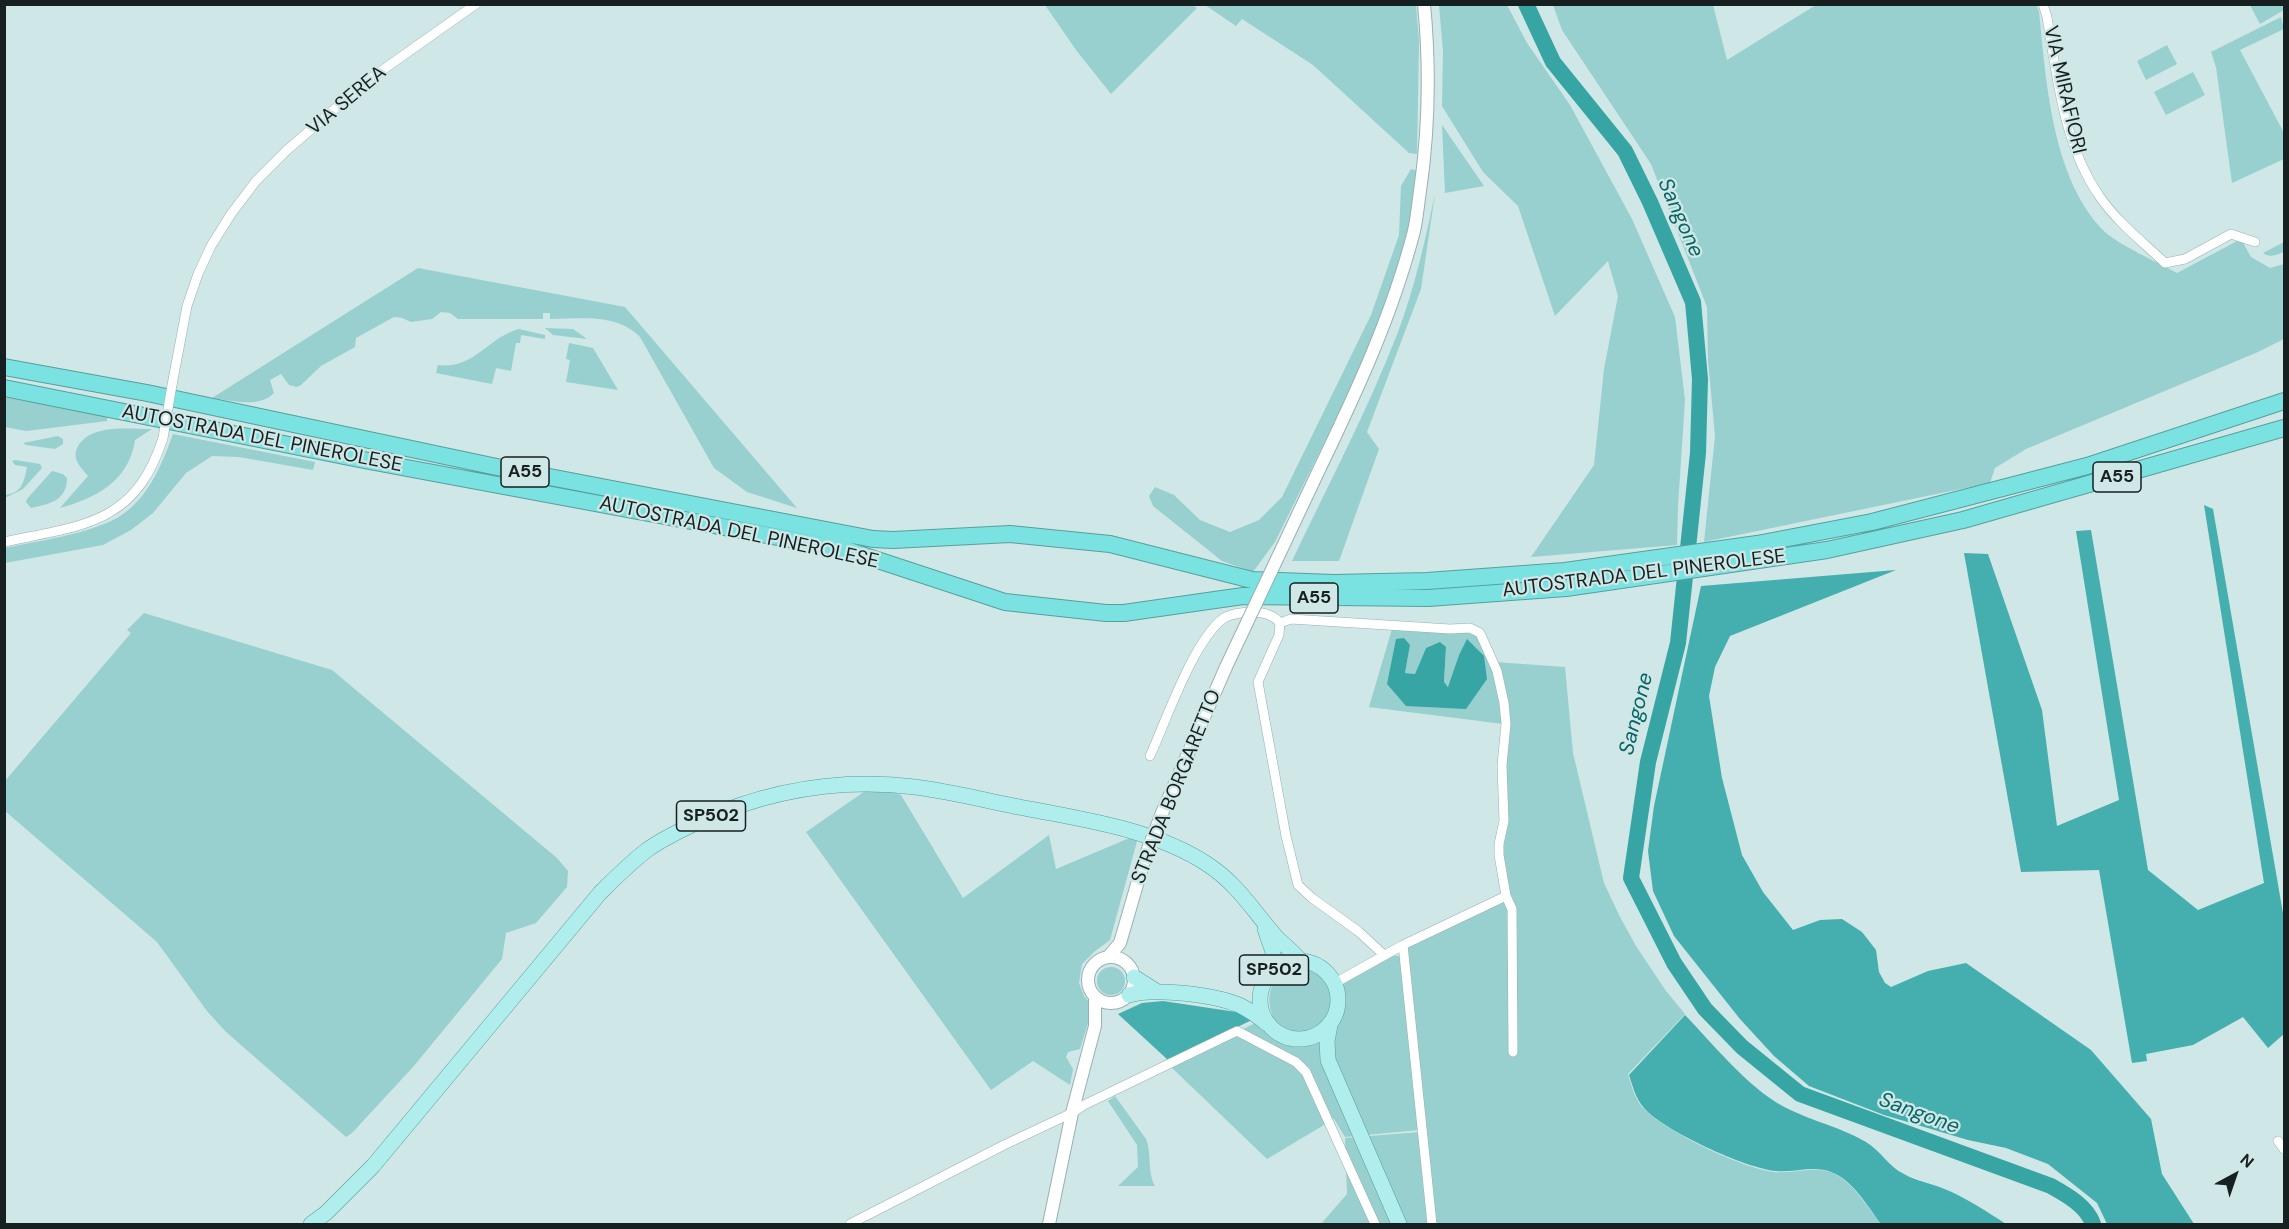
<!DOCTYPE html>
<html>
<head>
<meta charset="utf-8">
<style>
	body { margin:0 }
	#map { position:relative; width:2289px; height:1229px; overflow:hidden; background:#cfe7e6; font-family:"DM Sans",sans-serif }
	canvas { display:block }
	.frame { position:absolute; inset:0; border:6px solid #172020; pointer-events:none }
	.north { position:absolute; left:2205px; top:1145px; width:60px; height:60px; -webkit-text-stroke:4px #cfe7e6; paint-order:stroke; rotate:40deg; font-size:16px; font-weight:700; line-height:24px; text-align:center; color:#172020 }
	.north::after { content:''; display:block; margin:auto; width:21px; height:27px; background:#172020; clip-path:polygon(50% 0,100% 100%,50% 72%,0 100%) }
</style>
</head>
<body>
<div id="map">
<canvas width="2289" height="1229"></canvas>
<div class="frame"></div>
<div class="north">N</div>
</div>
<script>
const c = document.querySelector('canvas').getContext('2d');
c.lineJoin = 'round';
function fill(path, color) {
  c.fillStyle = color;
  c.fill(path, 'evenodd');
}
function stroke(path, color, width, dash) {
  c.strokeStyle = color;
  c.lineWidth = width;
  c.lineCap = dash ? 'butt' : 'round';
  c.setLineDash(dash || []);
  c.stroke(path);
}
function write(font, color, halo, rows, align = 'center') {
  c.font = font + ' "DM Sans",sans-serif';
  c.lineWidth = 4.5;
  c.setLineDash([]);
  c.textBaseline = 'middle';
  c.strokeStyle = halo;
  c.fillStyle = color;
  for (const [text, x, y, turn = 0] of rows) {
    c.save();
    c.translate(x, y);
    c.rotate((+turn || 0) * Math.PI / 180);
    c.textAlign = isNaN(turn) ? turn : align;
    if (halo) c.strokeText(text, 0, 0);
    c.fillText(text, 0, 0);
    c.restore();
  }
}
fill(new Path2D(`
	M 1192,5 L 1197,8 L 1111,94 L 1076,50 L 1045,5 Z
	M 1205,5 L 1416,5 L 1419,41 L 1417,154 L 1409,153 L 1313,65 L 1242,19 L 1236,26 Z
	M 1439,5 L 1507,5 L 1527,43 L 1570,105 L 1632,219 L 1675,317 L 1685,400 L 1678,506 L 1677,545 L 1531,557 L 1594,465 L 1604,369 L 1618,296 L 1608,261 L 1555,316 L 1518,206 L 1483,172 L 1442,106 L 1443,51 Z
	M 1553,5 L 1713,5 L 1727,60 L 1816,5 L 2036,5 L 2039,11 C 2046,81 2052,180 2105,232 C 2119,245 2159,263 2177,273 L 2241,239 L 2251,257 L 2270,268 L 2284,264 L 2284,339 L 2258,352 L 2026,449 L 1995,468 L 1990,483 L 1704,542 L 1715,436 L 1708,360 L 1707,307 L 1651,164 L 1562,30 Z
	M 2250,5 L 2282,5 L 2284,10 L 2260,24 Z
	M 2281,17 L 2284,29 L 2240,50 L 2284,133 L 2284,159 L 2232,183 L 2216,67 L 2211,52 Z
	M 2167,45 L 2177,64 L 2146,80 L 2137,61 Z
	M 2193,72 L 2205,95 L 2166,115 L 2154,92 Z
	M 1442,125 L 1484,186 L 1445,193 Z
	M 1411,169 L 1418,171 L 1407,236 L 1387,305 L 1366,358 L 1275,542 L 1253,572 L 1222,561 L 1153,506 L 1149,496 L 1155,487 L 1174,495 L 1200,520 L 1230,532 L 1259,520 L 1282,497 L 1371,315 L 1399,235 L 1401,186 Z
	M 1435,194 L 1421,289 L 1367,432 L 1379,449 L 1339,561 L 1292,561 C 1328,485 1368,410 1398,332 C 1415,287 1425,241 1435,194 Z
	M 2284,242 L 2284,252 C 2277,255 2269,258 2263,253 Z
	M 418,268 L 625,307 L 797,508 L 747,492 L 714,468 L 640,337 C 616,313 582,319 550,319 L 550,313 L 543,313 L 543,319 L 458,319 L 450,313 L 441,312 L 432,319 L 411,322 L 402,318 L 394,317 L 356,338 L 355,347 L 321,366 L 301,385 L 297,387 L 289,385 L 281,374 L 270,380 L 274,393 C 259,409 230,400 212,398 Z
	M 545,328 L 573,329 L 587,339 L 553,335 Z
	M 519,329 L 545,335 L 545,339 L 521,335 L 520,343 L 516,343 L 511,371 L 496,368 L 492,384 L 436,373 L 438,365 C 474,370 488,337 519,329 Z
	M 569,343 L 593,348 L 618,390 L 566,382 L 570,360 L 566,359 Z
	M 4,397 L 107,417 L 107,421 L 26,431 L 5,427 Z
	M 152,429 L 135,440 C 129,481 96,498 60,508 L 88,476 C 79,465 70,457 80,443 C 95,424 129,429 152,429 Z
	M 173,434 L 315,462 L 313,470 L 239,457 L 212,456 L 186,473 L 153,513 L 131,530 L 103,545 L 5,563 L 5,548 C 38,541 88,534 117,518 C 147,501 162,465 173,434 Z
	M 58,436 L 63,439 L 63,444 L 55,449 L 26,445 L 23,443 Z
	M 15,460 L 40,464 L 42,468 L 23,489 L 5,498 L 5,495 C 22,493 24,482 27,467 L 15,465 L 12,461 Z
	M 52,471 L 63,474 L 67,478 C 67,501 49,504 31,508 L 26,502 L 27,499 Z
	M 144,613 L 332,670 L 557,858 L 568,871 L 567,887 L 536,923 L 506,933 L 502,959 L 413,1067 L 352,1133 L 346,1137 L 225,1031 L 207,1011 L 157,942 L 5,811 L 5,781 L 131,633 L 127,630 Z
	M 1392,629 C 1412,629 1455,626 1472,633 C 1491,642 1501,704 1503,724 L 1369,707 ZM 1410,645 L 1405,673 L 1415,674 L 1426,648 L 1446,647 L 1444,683 L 1449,687 L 1459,655 L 1466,709 L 1387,684 Z
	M 1495,662 L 1565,667 L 1573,753 L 1604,883 L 1620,917 L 1636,946 L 1666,991 L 1685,1014 L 1628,1074 C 1632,1088 1635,1101 1646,1111 C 1669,1133 1742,1168 1774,1172 C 1792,1174 1812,1166 1830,1172 C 1851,1179 1867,1207 1881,1224 L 1435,1224 L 1407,946 L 1508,892 L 1501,855 L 1506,739 Z
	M 868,789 L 885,790 L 901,795 L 963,898 L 1049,835 L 1056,869 L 1139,834 L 1110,940 L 1094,952 L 1082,964 L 1079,983 L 1084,996 L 1093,1007 L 1080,1049 L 1068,1052 L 1066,1057 L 1073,1069 L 1070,1085 L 1033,1061 L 991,1090 L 806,832 Z
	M 1384,955 L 1401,956 L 1419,1130 L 1345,1137 L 1334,1119 L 1267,1159 L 1171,1067 L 1272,1014 C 1258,975 1303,951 1328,985 Z
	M1097 981a14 14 0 1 1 28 0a14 14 0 1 1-28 0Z
	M 1115,1096 L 1146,1139 C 1152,1154 1147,1172 1155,1186 L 1118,1186 L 1138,1167 L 1137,1145 L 1108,1101 Z
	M 1420,1132 L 1429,1224 L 1321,1224 L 1347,1194 L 1345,1138 Z`), '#97d0ce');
fill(new Path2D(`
	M 2204,505 L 2213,509 L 2284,919 L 2284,1034 L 2268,1048 L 2243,1017 L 2193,1045 L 2146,1054 L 2147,1061 L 2132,1063 L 2099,870 L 2021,872 L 1964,553 L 1988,554 L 2042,710 L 2057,826 L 2119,800 L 2076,531 L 2091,530 L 2148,870 L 2198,910 L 2264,883 Z
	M 1896,570 L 1730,636 L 1715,667 L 1709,696 L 1722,778 L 1742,855 L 1763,892 L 1793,930 L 1820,920 L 1842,919 L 1862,932 L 1876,950 L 1879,972 L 1885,983 L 1891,987 L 1928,971 L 1966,963 L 2091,1050 L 2151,1119 L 2162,1174 L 2194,1224 L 2107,1224 L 2097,1203 L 2048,1164 L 2006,1148 L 1968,1140 L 1884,1115 L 1809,1086 L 1774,1056 L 1740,1019 L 1674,936 L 1653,891 L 1648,851 L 1654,806 L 1701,586 Z
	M 1163,1001 L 1243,1013 L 1254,1019 L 1168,1060 L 1118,1014 L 1142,1003 Z
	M 1685,1015 C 1713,1044 1740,1078 1774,1101 C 1802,1119 1837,1125 1866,1142 C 1880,1150 1889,1167 1904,1174 C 1916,1181 1930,1183 1942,1188 C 1965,1197 1986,1211 2006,1224 L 1881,1224 C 1868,1207 1853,1180 1831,1172 C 1814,1165 1793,1173 1776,1171 C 1747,1169 1662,1130 1644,1108 C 1635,1097 1633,1087 1629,1075 Z`), '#44afae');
fill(new Path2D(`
	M 1404,638 L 1410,645 L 1405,673 L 1415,674 L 1426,648 L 1440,642 L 1446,647 L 1444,682 L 1448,687 L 1459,655 L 1467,639 L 1484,656 L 1487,679 L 1466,709 L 1406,706 L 1387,684 L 1396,639 Z`), '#37a5a4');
stroke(new Path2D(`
	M 1526,4 L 1553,62 L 1625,151 L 1650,202 L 1693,302 L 1700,379 L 1698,453 L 1678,643 L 1648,762 L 1631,878 L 1674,963 L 1705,1009 L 1742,1047 L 1800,1094 L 2051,1186 C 2067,1195 2087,1206 2093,1224`), '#37a5a4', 16);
const minor = new Path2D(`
	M 2043,4 L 2047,17 C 2057,77 2064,146 2100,197 C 2117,222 2143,242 2165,263 L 2185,259 L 2231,234 L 2255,242
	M 172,385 L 187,306 L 198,274 L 211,246 L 231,214 L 256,181 L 286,151 L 367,81 L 476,4
	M 4,542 C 83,525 135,525 163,438
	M 1280,623 L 1291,619 L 1450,629 L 1470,628 L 1480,633 L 1497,671 L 1504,703 L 1506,724 L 1502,765 L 1504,821 L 1499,844 L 1499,855 L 1506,896
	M 1150,756 C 1166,721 1194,639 1224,618 C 1231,614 1243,612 1251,612 C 1263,612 1273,614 1280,623 L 1279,635 L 1258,682 L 1286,836 L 1298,885 L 1312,898 L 1358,931 L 1384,955
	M 1403,945 L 1432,1224
	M 1335,983 L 1403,945 L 1506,896 L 1512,909 L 1513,1052
	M 2278,1141 L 2284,1149
	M 850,1224 L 1004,1145 L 1072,1113 L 1084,1105 L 1237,1031 L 1296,1062 L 1306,1072 L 1375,1224`);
const tertiary = new Path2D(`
	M 1318,472 C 1356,393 1392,316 1414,231 C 1417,218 1418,204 1420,191 C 1429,129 1430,66 1424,4
	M 1162,813 L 1226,667
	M 1109,956 L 1120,943 L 1145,857
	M1088 980a23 23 0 1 1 46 0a23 23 0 1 1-46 0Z
	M 1049,1224 L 1072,1113 L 1095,1026 L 1095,997`);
const primary = new Path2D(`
	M 1265,929 L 1273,952 L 1273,971
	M1260 1000a39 39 0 1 1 78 0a39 39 0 1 1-78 0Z
	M 1134,977 L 1156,991
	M 1129,995 C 1155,987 1214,995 1239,1005 C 1249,1010 1258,1016 1266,1023
	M 1330,1025 L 1327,1041 L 1328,1060 L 1399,1224
	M 311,1224 L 326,1213 L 373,1166 L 600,893 C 615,878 630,863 647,850 C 662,839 681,830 698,822 C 766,791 840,778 915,787 C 955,792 995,803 1035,810 C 1092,821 1157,831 1207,864 C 1239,885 1253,911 1278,939 C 1286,946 1294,953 1301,961`);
const motorway = new Path2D(`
	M 4,367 L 147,393 L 492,466 L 873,539 L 893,540 L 1010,534 L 1110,544 L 1252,580 L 1334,583 L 1427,581 L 1565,571 L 1757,544 L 1872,522 L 2087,466 L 2284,401
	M 4,388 L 364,460 L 847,550 L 1005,602 L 1106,613 L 1124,613 L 1243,596 L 1428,598 L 1566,588 L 1827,550 L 1963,520 L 2284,428`);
stroke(minor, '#99b0b0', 10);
stroke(tertiary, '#99b0b0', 14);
stroke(primary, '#579f9d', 16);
stroke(motorway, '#579f9d', 18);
stroke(minor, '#fff', 9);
stroke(tertiary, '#fff', 12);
stroke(primary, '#afeeed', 15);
stroke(motorway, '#7ae3e1', 16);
const minorBridge = new Path2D(`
	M 163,438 L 172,385`);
const tertiaryBridge = new Path2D(`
	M 1226,667 L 1318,472
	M 1145,857 L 1162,813`);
stroke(minorBridge, '#99b0b0', 10, []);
stroke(tertiaryBridge, '#99b0b0', 14, []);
stroke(minorBridge, '#fff', 9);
stroke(tertiaryBridge, '#fff', 12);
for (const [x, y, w] of [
	[525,472,48],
	[2117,477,48],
	[1314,598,48],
	[711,816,69],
	[1274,970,69]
]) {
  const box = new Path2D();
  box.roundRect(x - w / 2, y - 15, w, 30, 4.5);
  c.fillStyle = '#cfe7e6';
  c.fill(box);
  stroke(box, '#172020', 1.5);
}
write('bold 18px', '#172020', null, [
	["A55",525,472],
	["A55",2117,477],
	["A55",1314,598],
	["SP502",711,816],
	["SP502",1274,970]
]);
write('20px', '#172020', '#cfe7e6', [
	["VIA MIRAFIORI",2064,90,77],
	["VIA SEREA",347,101,-40],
	["AUTOSTRADA DEL PINEROLESE",262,439,11],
	["AUTOSTRADA DEL PINEROLESE",739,533,12],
	["AUTOSTRADA DEL PINEROLESE",1644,574,-7],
	["STRADA BORGARETTO",1177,787,-68]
]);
write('italic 21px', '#086564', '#cfe7e6', [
	["Sangone",1680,218,66],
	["Sangone",1637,714,-76],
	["Sangone",1919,1114,20]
]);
</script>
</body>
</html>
